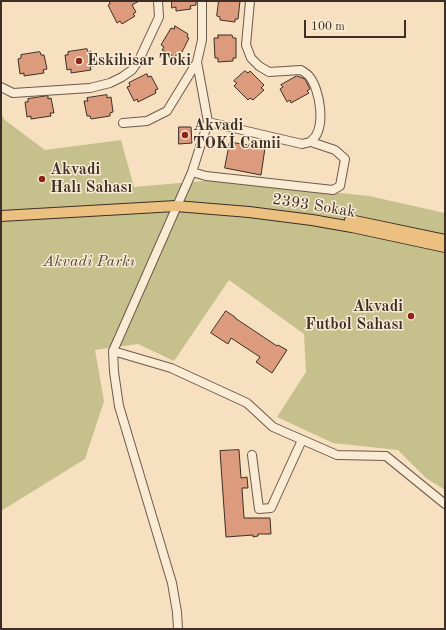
<!DOCTYPE html>
<html>
<head>
<meta charset="utf-8">
<style>
	body { margin:0 }
	#map { position:relative; width:446px; height:630px; overflow:hidden; background:#f7e0bf; font-family:"Old Standard TT",serif }
	canvas { display:block }
	.frame { position:absolute; inset:0; border:2px solid #3d2e27; pointer-events:none }
	.scale { position:absolute; left:304px; top:20px; width:102px; height:18px; box-sizing:border-box; border:2px solid #3d2e27; border-top:0; padding-left:5px; font-size:12px; line-height:14px; white-space:nowrap; color:#3d2e27; -webkit-text-stroke:3px #faebd5; paint-order:stroke }
</style>
</head>
<body>
<div id="map">
<canvas width="446" height="630"></canvas>
<div class="frame"></div>
<div class="scale">100 m</div>
</div>
<script>
const c = document.querySelector('canvas').getContext('2d');
c.lineJoin = 'round';
function fill(path, color) {
  c.fillStyle = color;
  c.fill(path, 'evenodd');
}
function stroke(path, color, width, dash) {
  c.strokeStyle = color;
  c.lineWidth = width;
  c.lineCap = dash ? 'butt' : 'round';
  c.setLineDash(dash || []);
  c.stroke(path);
}
function write(font, color, halo, rows, align = 'center') {
  c.font = font + ' "Old Standard TT",serif';
  c.lineWidth = 3;
  c.setLineDash([]);
  c.textBaseline = 'middle';
  c.strokeStyle = halo;
  c.fillStyle = color;
  for (const [text, x, y, turn = 0] of rows) {
    c.save();
    c.translate(x, y);
    c.rotate((+turn || 0) * Math.PI / 180);
    c.textAlign = isNaN(turn) ? turn : align;
    if (halo) c.strokeText(text, 0, 0);
    c.fillText(text, 0, 0);
    c.restore();
  }
}
fill(new Path2D(`
	M 1,115 L 5,120 L 45,150 L 121,140 L 134,187 L 214,180 L 369,196 L 445,213 L 445,490 L 426,478 L 398,450 L 333,443 L 277,417 L 306,372 L 304,334 L 229,280 L 174,361 L 138,344 L 95,350 L 104,401 L 85,459 L 1,511 Z`), '#c5c08c');
const building = new Path2D(`
	M 109,1 L 139,1 L 132,5 L 136,12 L 133,14 L 135,16 L 122,24 L 120,21 L 117,23 L 108,5 L 110,4 Z
	M 172,1 L 196,1 L 196,5 L 190,6 L 191,9 L 176,11 L 176,7 L 172,8 Z
	M 219,1 L 240,1 L 238,19 L 235,19 L 235,22 L 220,20 L 220,17 L 217,16 Z
	M 175,26 L 188,34 L 187,37 L 189,38 L 180,56 L 177,54 L 175,57 L 162,50 L 164,47 L 161,45 L 171,28 L 174,29 Z
	M 218,35 L 232,35 L 233,38 L 236,38 L 236,58 L 233,58 L 233,61 L 218,62 L 218,58 L 215,58 L 214,38 L 218,38 Z
	M 87,49 L 88,52 L 91,51 L 94,66 L 90,66 L 91,70 L 71,73 L 71,69 L 67,70 L 65,55 L 68,55 L 68,52 Z
	M 40,52 L 41,55 L 44,55 L 47,69 L 43,70 L 44,73 L 24,76 L 24,73 L 20,74 L 18,59 L 21,58 L 21,55 Z
	M 245,71 L 248,73 L 250,71 L 264,85 L 261,88 L 264,90 L 253,100 L 250,98 L 248,100 L 234,86 L 237,83 L 234,81 Z
	M 147,74 L 148,77 L 151,76 L 158,89 L 155,90 L 156,93 L 138,102 L 137,99 L 134,101 L 127,87 L 130,86 L 129,83 Z
	M 297,76 L 305,79 L 310,89 L 307,91 L 309,93 L 291,103 L 290,100 L 287,102 L 280,89 L 283,87 L 281,85 Z
	M 107,95 L 107,98 L 111,97 L 113,112 L 110,113 L 110,116 L 91,119 L 90,116 L 87,116 L 84,101 L 88,101 L 87,98 Z
	M 48,96 L 48,99 L 51,98 L 54,113 L 50,113 L 51,116 L 31,119 L 31,116 L 27,117 L 25,102 L 28,102 L 28,99 Z
	M 179,127 L 191,127 L 192,143 L 179,144 Z
	M 230,142 L 265,148 L 261,175 L 225,168 Z
	M 226,311 L 235,317 L 235,318 L 277,346 L 278,345 L 287,350 L 272,373 L 256,362 L 260,357 L 231,338 L 228,344 L 211,333 Z
	M 239,450 L 241,478 L 247,477 L 248,488 L 242,488 L 244,518 L 270,518 L 271,534 L 258,534 L 258,536 L 253,537 L 253,535 L 226,537 L 220,451 Z`);
fill(building, '#db9b7c');
stroke(building, '#3d2e27', 1);
const minor = new Path2D(`
	M 1,87 L 13,93 L 90,88 L 110,83 L 122,77 L 132,70 L 139,60 L 159,17 L 158,1
	M 208,122 L 302,144 C 305,143 309,143 311,141 C 327,129 320,89 309,76 C 307,74 304,72 301,70 L 269,72 L 259,66 L 251,58 L 246,45 L 250,1
	M 123,123 L 147,121 L 167,111 L 197,62 L 202,40 L 202,1
	M 192,172 L 206,176 L 333,190 L 340,186 L 345,159 L 335,150 L 311,142
	M 113,351 L 171,368 L 247,403 L 273,427 L 337,455 L 386,456 L 445,504
	M 252,455 L 259,509 L 271,508 L 302,440
	M 178,629 L 177,612 L 172,583 L 119,406 L 114,372 L 113,351 L 192,172 L 208,122 L 197,62`);
const major = new Path2D(`
	M 1,216 L 176,206 L 249,212 L 312,220 L 352,227 L 445,247
	M 350,220 L 445,240`);
stroke(minor, '#6c5a4d', 10);
stroke(major, '#3d2e27', 12);
stroke(minor, '#faebd5', 8);
stroke(major, '#ecc080', 10);
for (const [x, y, r, color] of [
	[79,61,4,"#8f2418"],
	[185,135,4,"#8f2418"],
	[42,179,4,"#8f2418"],
	[411,316,4,"#8f2418"]
]) {
  const dot = new Path2D();
  dot.arc(x, y, r, 0, 2 * Math.PI);
  c.fillStyle = color;
  c.fill(dot);
  stroke(dot, '#faebd5', 1.5);
}
write('bold 16px', '#3d2e27', '#faebd5', [
	["Eskihisar Toki",87,61],
	["Akvadi",193,126],
	["TOKİ Camii",193,144],
	["Akvadi",50,170],
	["Halı Sahası",50,188],
	["Akvadi",403,307,"right"],
	["Futbol Sahası",403,325,"right"]
], 'left');
write('16px', '#3d2e27', '#faebd5', [
	["2393 Sokak",314,206,9]
]);
write('italic 16px', '#584b3b', '#faebd5', [
	["Akvadi Parkı",89,262]
]);
</script>
</body>
</html>
